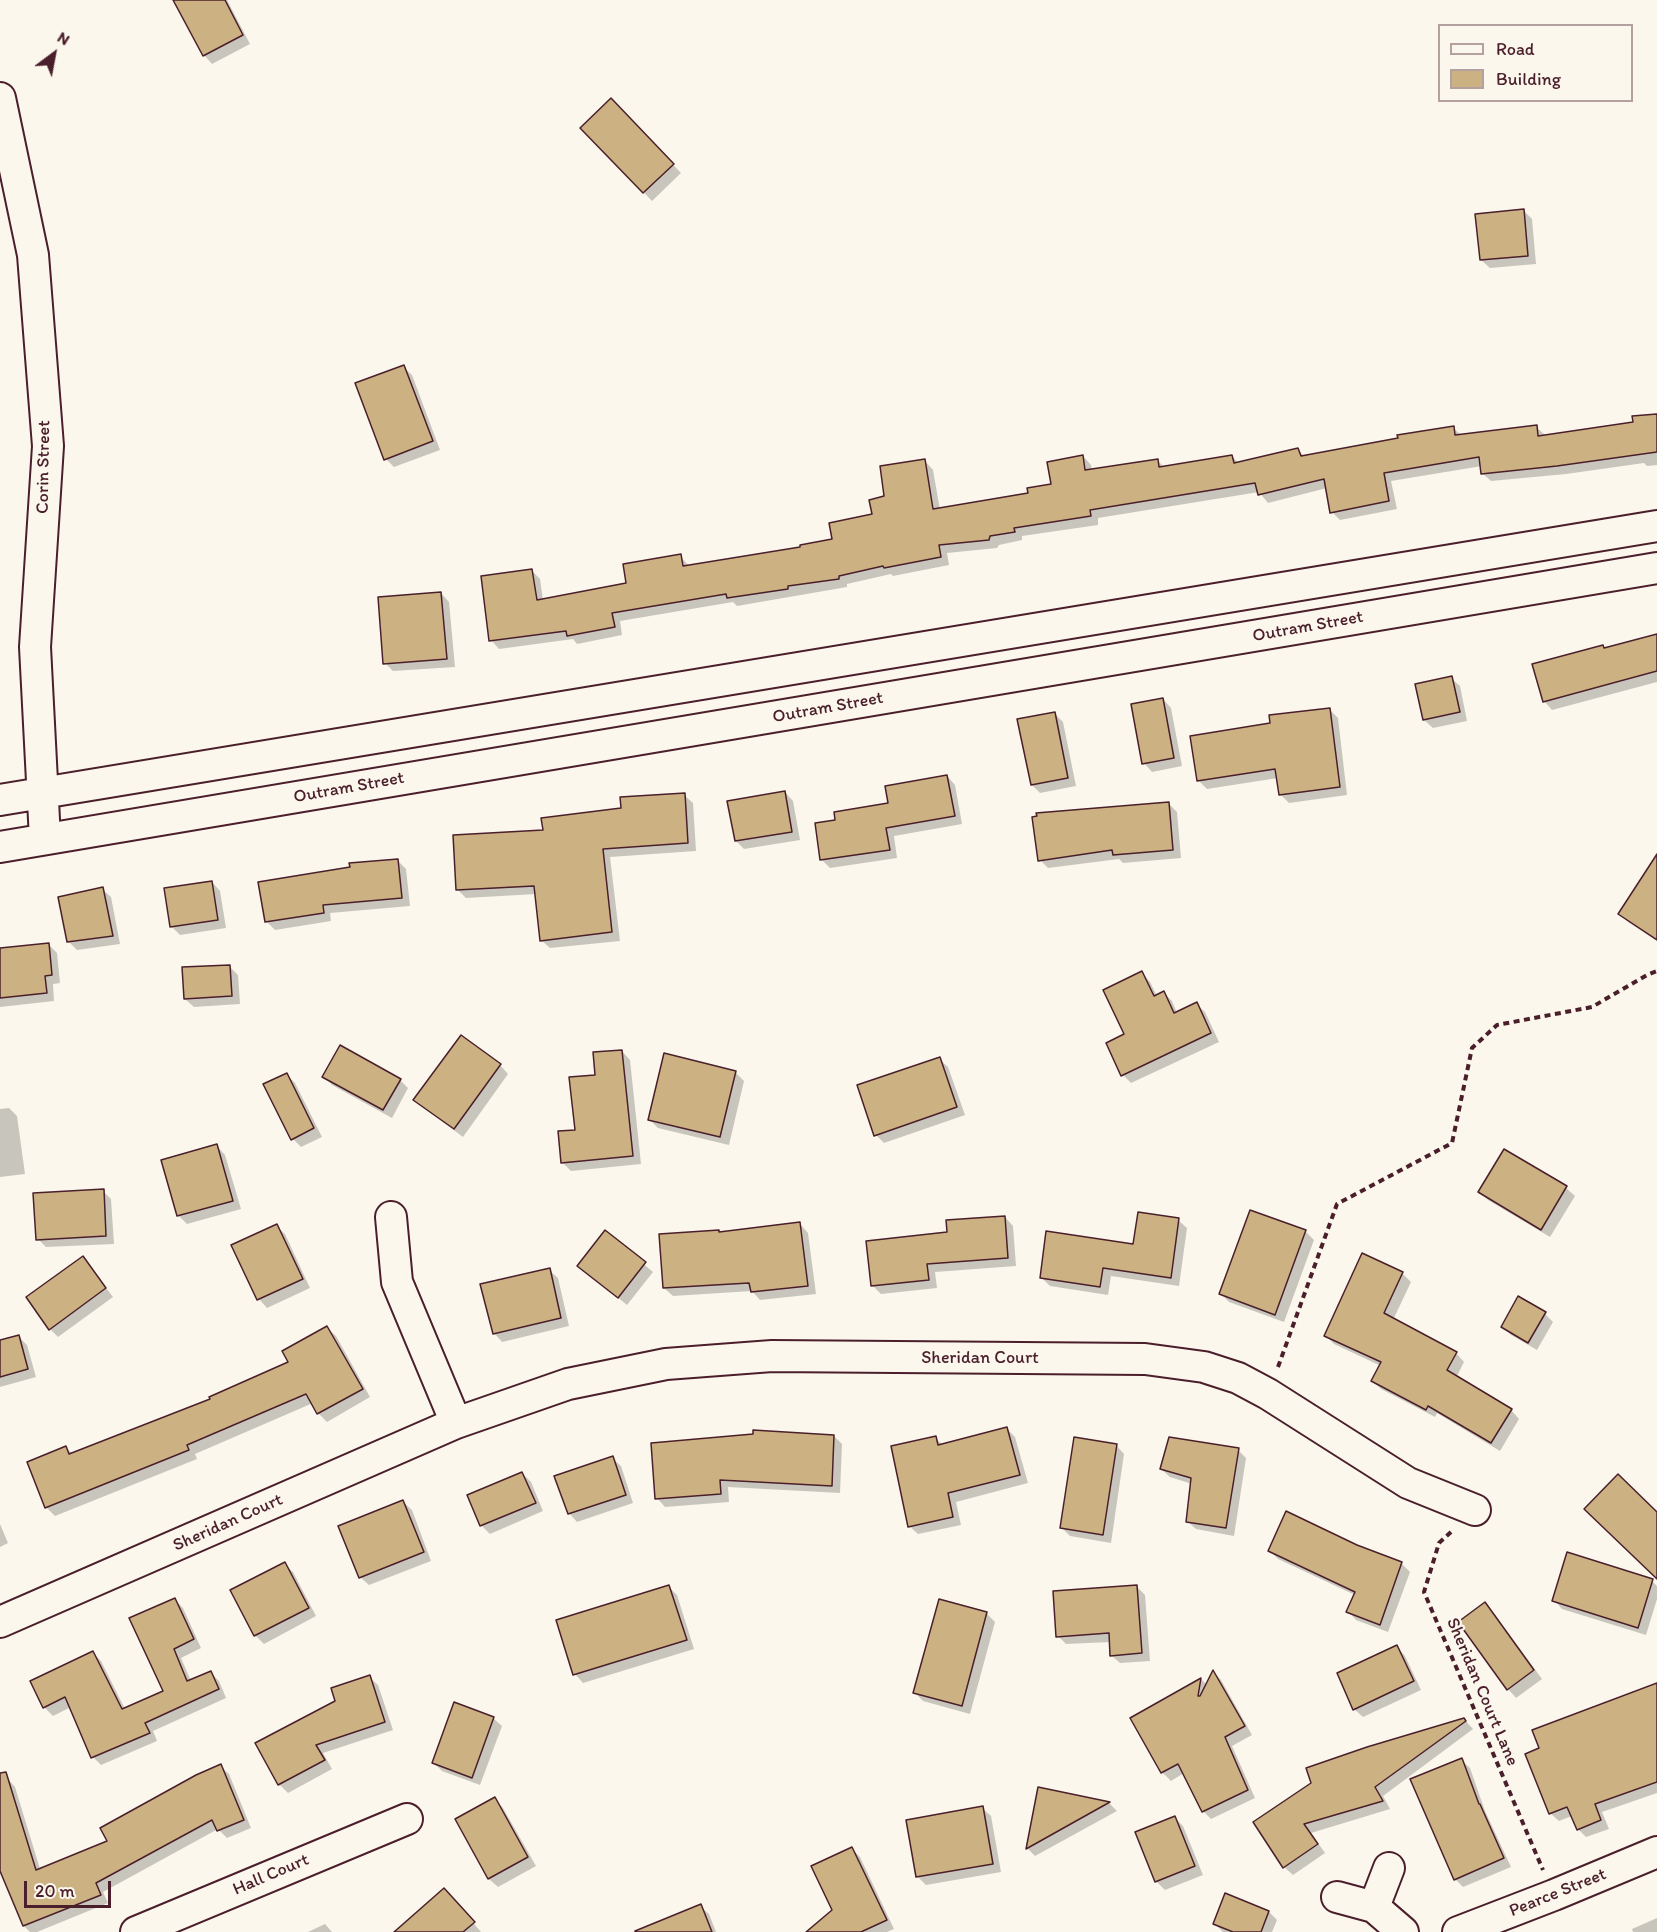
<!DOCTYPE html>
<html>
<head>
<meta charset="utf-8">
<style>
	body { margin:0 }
	#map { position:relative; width:1657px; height:1932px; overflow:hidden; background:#fbf7ec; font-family:Itim,sans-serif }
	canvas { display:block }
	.legend { position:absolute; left:1438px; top:24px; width:195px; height:78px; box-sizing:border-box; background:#fbf7ec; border:2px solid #b4a19f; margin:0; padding:8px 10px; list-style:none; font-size:18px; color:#4a1f2b }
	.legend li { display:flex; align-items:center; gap:12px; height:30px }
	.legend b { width:30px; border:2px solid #b4a19f }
	.north { position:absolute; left:24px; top:24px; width:60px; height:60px; -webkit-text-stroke:4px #fbf7ec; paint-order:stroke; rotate:32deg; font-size:16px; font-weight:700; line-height:24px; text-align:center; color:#4a1f2b }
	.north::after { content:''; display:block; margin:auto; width:21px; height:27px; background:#4a1f2b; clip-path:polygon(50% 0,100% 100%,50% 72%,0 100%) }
	.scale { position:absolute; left:24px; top:1881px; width:87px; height:27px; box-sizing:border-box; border:3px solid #4a1f2b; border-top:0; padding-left:8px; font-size:18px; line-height:21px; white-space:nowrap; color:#4a1f2b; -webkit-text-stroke:4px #fbf7ec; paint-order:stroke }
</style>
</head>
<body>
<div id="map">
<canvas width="1657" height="1932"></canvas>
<ul class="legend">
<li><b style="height:8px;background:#fbf7ec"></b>Road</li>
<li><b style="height:16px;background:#ccb283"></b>Building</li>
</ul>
<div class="north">N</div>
<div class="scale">20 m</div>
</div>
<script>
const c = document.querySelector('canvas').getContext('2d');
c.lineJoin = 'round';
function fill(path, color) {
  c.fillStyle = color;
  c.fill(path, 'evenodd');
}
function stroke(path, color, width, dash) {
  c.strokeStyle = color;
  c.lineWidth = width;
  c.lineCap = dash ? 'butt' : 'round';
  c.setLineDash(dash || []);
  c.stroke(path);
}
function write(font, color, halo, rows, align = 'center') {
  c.font = font + ' Itim,sans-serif';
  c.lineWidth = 4.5;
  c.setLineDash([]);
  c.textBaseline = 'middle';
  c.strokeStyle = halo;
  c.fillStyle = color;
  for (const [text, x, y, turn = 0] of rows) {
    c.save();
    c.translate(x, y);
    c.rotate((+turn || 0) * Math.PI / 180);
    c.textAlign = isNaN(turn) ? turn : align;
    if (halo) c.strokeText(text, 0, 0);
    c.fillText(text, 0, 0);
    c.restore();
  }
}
fill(new Path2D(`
	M 175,0 L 227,0 L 250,44 L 212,64 L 204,55 Z
	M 611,100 L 681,173 L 652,201 L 582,128 Z
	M 1524,211 L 1532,219 L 1536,264 L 1490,268 L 1481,260 Z
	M 403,367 L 412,375 L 440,450 L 394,467 L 386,459 Z
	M 1657,415 L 1657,465 L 1647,466 L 1644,463 L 1566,474 L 1491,481 L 1482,473 L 1482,466 L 1391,481 L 1397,509 L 1340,520 L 1332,512 L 1327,488 L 1268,503 L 1259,492 L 1098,518 L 1098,525 L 1022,536 L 1022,540 L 999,545 L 997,548 L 947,553 L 949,565 L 893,576 L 891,574 L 847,584 L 847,587 L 737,606 L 733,602 L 620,621 L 622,635 L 577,644 L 573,639 L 499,649 L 491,640 L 532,571 L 540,579 L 543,600 L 628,584 L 680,556 L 689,566 L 802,549 L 834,540 L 874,515 L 886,497 L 925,461 L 933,470 L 940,510 L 1030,494 L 1052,485 L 1083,456 L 1091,465 L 1092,470 L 1157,460 L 1165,468 L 1232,456 L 1239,464 L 1298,450 L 1305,457 L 1453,428 L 1461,435 L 1536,427 L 1545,435 L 1635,424 Z
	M 441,593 L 449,602 L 455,667 L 393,671 L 385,663 Z
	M 1657,636 L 1657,682 L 1552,710 L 1544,701 L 1603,646 L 1606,649 Z
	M 1451,678 L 1460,686 L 1467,721 L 1433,728 L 1424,720 Z
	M 1163,699 L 1171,708 L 1182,766 L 1152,772 L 1144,763 Z
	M 1329,709 L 1338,718 L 1347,795 L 1289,803 L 1280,794 L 1278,778 L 1207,789 L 1199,781 L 1271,725 Z
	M 1054,713 L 1063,722 L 1076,786 L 1040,793 L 1032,785 Z
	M 947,776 L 955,785 L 962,824 L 894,836 L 897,858 L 830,868 L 822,860 L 837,822 L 890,805 Z
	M 785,792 L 793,801 L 800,840 L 744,849 L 736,841 Z
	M 684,795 L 693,803 L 696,851 L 610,857 L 620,941 L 550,948 L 541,940 L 536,894 L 466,898 L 457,889 L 544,832 L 623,809 Z
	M 1169,804 L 1177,812 L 1181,858 L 1123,863 L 1119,859 L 1048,868 L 1040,860 Z
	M 398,861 L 406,869 L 410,906 L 330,913 L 331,921 L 275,930 L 266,921 Z
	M 1657,873 L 1657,941 L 1628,922 L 1620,914 Z
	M 212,882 L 220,891 L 226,928 L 180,935 L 172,927 Z
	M 102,889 L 111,897 L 120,944 L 77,950 L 69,942 Z
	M 49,945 L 57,953 L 60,983 L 53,984 L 54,1001 L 0,1007 L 0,949 Z
	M 229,966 L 238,975 L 240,1004 L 194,1007 L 185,999 Z
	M 1142,973 L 1150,982 L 1157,996 L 1164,993 L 1172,1001 L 1177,1013 L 1196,1004 L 1205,1012 L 1219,1042 L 1131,1083 L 1123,1075 Z
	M 461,1037 L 500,1065 L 508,1074 L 463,1137 L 424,1108 L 415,1100 Z
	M 622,1051 L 630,1060 L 641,1164 L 571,1171 L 562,1162 L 597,1076 Z
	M 939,1059 L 948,1067 L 965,1115 L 884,1143 L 876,1135 Z
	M 735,1072 L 744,1081 L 729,1145 L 658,1128 L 649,1119 Z
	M 286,1074 L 295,1083 L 322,1137 L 301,1147 L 293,1139 Z
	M 324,1076 L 400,1080 L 408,1088 L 392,1118 L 332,1085 Z
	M 9,1108 L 17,1116 L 25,1174 L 0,1177 L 0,1109 Z
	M 217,1146 L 225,1155 L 241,1209 L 187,1224 L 178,1215 Z
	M 1505,1151 L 1566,1188 L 1575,1196 L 1550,1237 L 1488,1200 L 1480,1192 Z
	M 103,1191 L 111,1199 L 114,1244 L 46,1247 L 38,1239 Z
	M 1005,1217 L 1013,1226 L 1016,1266 L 935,1272 L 937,1288 L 881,1294 L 872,1285 L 949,1234 Z
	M 1178,1220 L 1187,1228 L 1179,1286 L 1111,1276 L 1108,1295 L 1050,1286 L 1041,1277 L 1134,1245 Z
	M 800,1224 L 808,1233 L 816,1294 L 760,1300 L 752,1291 L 673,1296 L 664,1288 Z
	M 276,1226 L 285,1234 L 310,1288 L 267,1308 L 259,1299 L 233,1246 Z
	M 1305,1231 L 1314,1240 L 1284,1322 L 1229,1302 L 1221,1294 Z
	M 606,1232 L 653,1272 L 627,1305 L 579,1266 Z
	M 1363,1255 L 1402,1273 L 1411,1282 L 1393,1320 L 1456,1353 L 1464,1362 L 1456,1378 L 1511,1410 L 1519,1419 L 1500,1451 L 1437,1413 L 1435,1417 L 1381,1389 L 1373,1381 L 1381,1366 L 1334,1344 L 1326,1336 Z
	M 83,1258 L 113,1297 L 58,1337 L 50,1329 Z
	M 549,1270 L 558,1278 L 569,1326 L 502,1342 L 494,1333 Z
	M 1545,1314 L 1553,1322 L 1537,1350 L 1511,1335 L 1503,1327 Z
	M 327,1328 L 336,1336 L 370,1397 L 327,1422 L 318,1413 L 313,1403 L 195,1454 L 197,1459 L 55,1516 L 46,1507 L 66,1448 L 73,1454 L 212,1400 L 290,1363 Z
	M 18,1336 L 27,1345 L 36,1377 L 0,1387 L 0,1341 Z
	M 1007,1429 L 1015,1437 L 1028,1483 L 956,1502 L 961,1525 L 918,1534 L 909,1526 L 935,1438 L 943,1445 Z
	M 754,1436 L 834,1436 L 842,1444 L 840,1493 L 728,1487 L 729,1502 L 665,1507 L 657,1498 Z
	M 1116,1445 L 1124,1454 L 1111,1543 L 1070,1536 L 1062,1528 Z
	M 1238,1450 L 1246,1458 L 1234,1536 L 1196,1529 L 1187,1521 L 1192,1484 L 1170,1477 L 1161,1469 Z
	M 612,1458 L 621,1466 L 633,1503 L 577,1522 L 569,1513 Z
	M 522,1473 L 531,1482 L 543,1511 L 490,1534 L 481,1525 Z
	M 403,1502 L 412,1510 L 431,1561 L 369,1585 L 360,1577 Z
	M 0,1524 L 8,1543 L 0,1547 Z
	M 1357,1546 L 1401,1563 L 1410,1572 L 1388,1632 L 1356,1620 L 1348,1611 L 1355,1595 L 1278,1559 L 1270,1551 Z
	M 284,1564 L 293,1572 L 316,1616 L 264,1644 L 255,1635 Z
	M 1652,1581 L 1657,1586 L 1657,1599 L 1646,1635 L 1562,1609 L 1554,1600 Z
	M 669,1587 L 677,1595 L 694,1649 L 583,1683 L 575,1674 Z
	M 1137,1587 L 1145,1595 L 1150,1661 L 1120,1663 L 1111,1655 L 1111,1642 L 1066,1644 L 1058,1636 Z
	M 175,1600 L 183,1608 L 201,1648 L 181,1658 L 191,1681 L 210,1672 L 219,1681 L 226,1698 L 153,1731 L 157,1741 L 101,1765 L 93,1757 L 71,1707 L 53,1716 L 44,1707 L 92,1652 L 101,1661 L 125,1709 L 165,1692 Z
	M 1485,1604 L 1493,1612 L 1542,1679 L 1516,1698 L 1508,1689 L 1460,1623 Z
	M 987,1614 L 995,1622 L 970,1714 L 923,1701 L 915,1693 Z
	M 1397,1647 L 1405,1656 L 1421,1690 L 1363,1717 L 1354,1709 Z
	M 1213,1672 L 1221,1680 L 1252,1735 L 1232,1746 L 1255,1798 L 1211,1819 L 1203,1811 L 1184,1773 L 1171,1781 L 1162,1772 L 1132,1718 L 1201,1679 L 1207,1685 Z
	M 369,1677 L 378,1685 L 393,1730 L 323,1753 L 332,1769 L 288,1793 L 279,1784 L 337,1702 Z
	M 493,1718 L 502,1726 L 480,1785 L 442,1771 L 434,1763 Z
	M 1464,1719 L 1473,1729 L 1383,1796 L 1390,1809 L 1311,1833 L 1325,1853 L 1293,1875 L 1284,1867 L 1255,1823 Z
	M 1657,1740 L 1657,1793 L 1602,1812 L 1609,1829 L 1586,1837 L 1578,1829 L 1572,1816 L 1559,1821 L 1550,1813 Z
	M 1461,1760 L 1470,1768 L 1485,1811 L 1511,1867 L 1463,1887 L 1455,1879 Z
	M 220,1766 L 229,1774 L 251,1828 L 227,1838 L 218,1829 L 103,1892 L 108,1903 L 37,1932 L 30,1932 L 24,1926 L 0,1867 L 0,1780 L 7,1778 L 15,1787 L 40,1869 L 109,1841 Z
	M 1039,1789 L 1109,1803 L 1117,1811 L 1035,1856 L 1027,1848 Z
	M 495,1799 L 503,1808 L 536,1866 L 498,1887 L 489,1879 L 457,1820 Z
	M 982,1808 L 991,1816 L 1001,1872 L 926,1885 L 917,1876 Z
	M 1174,1817 L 1183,1826 L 1203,1875 L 1165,1890 L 1156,1881 Z
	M 852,1849 L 860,1857 L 894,1929 L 887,1932 L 808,1932 L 833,1910 Z
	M 452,1898 L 481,1932 L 398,1932 Z
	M 700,1906 L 709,1914 L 716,1932 L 652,1932 Z
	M 1269,1912 L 1277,1920 L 1272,1932 L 1223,1932 L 1215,1924 Z
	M 1657,1918 L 1657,1932 L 1633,1932 L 1632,1929 Z
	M 325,1924 L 332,1932 L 308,1932 Z`), '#0003');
const building = new Path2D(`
	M 173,0 L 225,0 L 243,35 L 203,56 Z
	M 611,98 L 674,164 L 643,193 L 580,128 Z
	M 1524,209 L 1528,256 L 1480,260 L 1475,214 Z
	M 404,365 L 433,441 L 384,460 L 355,383 Z
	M 1657,414 L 1657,452 L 1557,466 L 1481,474 L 1479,457 L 1384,473 L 1389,501 L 1330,513 L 1324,479 L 1258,495 L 1255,483 L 1090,510 L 1091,516 L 1014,528 L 1015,532 L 990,536 L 989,540 L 939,545 L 941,557 L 884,568 L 883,566 L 839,576 L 839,579 L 788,586 L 788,589 L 727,598 L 726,594 L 612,613 L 615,627 L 567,636 L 566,631 L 489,641 L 481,576 L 532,569 L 537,600 L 626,583 L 623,564 L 681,554 L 683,566 L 800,547 L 800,545 L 832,539 L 829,523 L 872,514 L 869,500 L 884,496 L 880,466 L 925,459 L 933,509 L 1028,493 L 1027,488 L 1051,484 L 1047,462 L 1083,455 L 1085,470 L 1158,459 L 1159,467 L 1232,455 L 1234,463 L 1298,448 L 1301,456 L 1398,438 L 1397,435 L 1454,426 L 1455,435 L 1537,425 L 1538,436 L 1633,422 L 1632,416 Z
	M 441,592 L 447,659 L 383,664 L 378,597 Z
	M 1657,634 L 1657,671 L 1543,702 L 1532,664 L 1603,645 L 1604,648 Z
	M 1452,676 L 1460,712 L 1423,720 L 1415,684 Z
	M 1163,698 L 1174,758 L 1142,764 L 1131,704 Z
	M 1330,708 L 1340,787 L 1279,795 L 1275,769 L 1197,781 L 1190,736 L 1270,723 L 1269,715 Z
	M 1055,712 L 1068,778 L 1031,785 L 1017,719 Z
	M 947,775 L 955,816 L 886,828 L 890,850 L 820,860 L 815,823 L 835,820 L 834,812 L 888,803 L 885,786 Z
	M 785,791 L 792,832 L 735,841 L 727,801 Z
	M 685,793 L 688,843 L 603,849 L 612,932 L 540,941 L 534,886 L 456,890 L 453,835 L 543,830 L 541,818 L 621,808 L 620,797 Z
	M 1169,802 L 1173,850 L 1113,855 L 1112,850 L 1038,861 L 1032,817 L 1037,816 L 1036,813 Z
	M 1657,854 L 1657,940 L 1618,914 Z
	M 398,859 L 402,898 L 323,905 L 324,913 L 265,922 L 258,882 L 350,867 L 349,863 Z
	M 212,881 L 218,920 L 170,927 L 164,888 Z
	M 103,887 L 113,936 L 67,942 L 58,897 Z
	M 49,943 L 52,975 L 45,976 L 47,993 L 0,998 L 0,948 Z
	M 230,965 L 232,996 L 184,999 L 182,967 Z
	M 1142,971 L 1154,996 L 1164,991 L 1174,1013 L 1197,1002 L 1211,1033 L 1121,1076 L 1106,1043 L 1124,1034 L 1103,990 Z
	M 461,1035 L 501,1064 L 454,1129 L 413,1100 Z
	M 340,1045 L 401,1079 L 383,1110 L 322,1077 Z
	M 622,1050 L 633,1156 L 561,1163 L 558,1131 L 575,1130 L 569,1077 L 595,1075 L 593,1052 Z
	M 664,1053 L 736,1071 L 720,1137 L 648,1120 Z
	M 940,1057 L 957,1107 L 874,1136 L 857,1085 Z
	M 287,1073 L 314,1128 L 291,1140 L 263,1084 Z
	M 217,1144 L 233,1201 L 177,1216 L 161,1160 Z
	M 1504,1149 L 1567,1186 L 1541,1230 L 1478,1192 Z
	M 104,1189 L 106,1236 L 36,1240 L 33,1193 Z
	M 1250,1210 L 1306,1230 L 1275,1315 L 1219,1294 Z
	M 1138,1212 L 1179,1218 L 1171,1278 L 1103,1268 L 1100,1287 L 1040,1278 L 1046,1231 L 1133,1244 Z
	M 1005,1216 L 1008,1258 L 927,1264 L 929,1280 L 871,1286 L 866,1241 L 947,1232 L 946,1220 Z
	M 800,1222 L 808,1286 L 751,1292 L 749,1283 L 663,1288 L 659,1234 L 719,1230 L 719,1232 Z
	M 277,1224 L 303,1279 L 257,1300 L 231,1245 Z
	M 605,1230 L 646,1262 L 618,1298 L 577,1266 Z
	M 1362,1253 L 1403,1272 L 1384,1313 L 1457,1352 L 1447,1370 L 1512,1409 L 1491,1443 L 1428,1406 L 1426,1410 L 1371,1381 L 1381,1362 L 1324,1336 Z
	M 83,1256 L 106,1288 L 49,1330 L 26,1297 Z
	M 550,1268 L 561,1318 L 493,1334 L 480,1284 Z
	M 1518,1296 L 1546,1312 L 1528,1343 L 1501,1327 Z
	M 327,1326 L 363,1389 L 317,1414 L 306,1394 L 187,1445 L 189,1450 L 45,1508 L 27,1462 L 66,1446 L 69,1454 L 210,1399 L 209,1397 L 288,1362 L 282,1351 Z
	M 19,1335 L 28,1369 L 0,1377 L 0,1340 Z
	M 1007,1427 L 1020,1475 L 948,1493 L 953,1517 L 908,1527 L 891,1446 L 936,1436 L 938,1445 Z
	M 753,1430 L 834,1435 L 832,1486 L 720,1480 L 721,1494 L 655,1499 L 651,1443 L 753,1434 Z
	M 1074,1437 L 1117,1444 L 1103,1535 L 1060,1528 Z
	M 1169,1437 L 1239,1448 L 1226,1528 L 1186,1522 L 1191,1478 L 1160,1469 Z
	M 613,1456 L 626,1495 L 568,1514 L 554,1476 Z
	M 522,1472 L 536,1503 L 480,1526 L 467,1495 Z
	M 1618,1474 L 1657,1512 L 1657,1579 L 1584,1509 Z
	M 403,1500 L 424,1552 L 359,1578 L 338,1526 Z
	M 1286,1511 L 1357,1545 L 1402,1562 L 1380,1625 L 1346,1612 L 1355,1592 L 1268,1551 Z
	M 1567,1552 L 1653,1579 L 1638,1628 L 1552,1601 Z
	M 285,1562 L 309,1608 L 254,1636 L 230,1590 Z
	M 669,1585 L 687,1640 L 573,1675 L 556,1620 Z
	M 1137,1585 L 1142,1653 L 1110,1656 L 1109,1633 L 1056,1637 L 1053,1591 Z
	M 175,1598 L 194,1639 L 174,1649 L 187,1681 L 211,1671 L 219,1689 L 145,1723 L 150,1733 L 91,1758 L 65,1697 L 43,1708 L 30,1681 L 93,1651 L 122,1709 L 163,1691 L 129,1618 Z
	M 939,1599 L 987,1612 L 962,1706 L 913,1693 Z
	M 1485,1602 L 1534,1670 L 1507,1690 L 1458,1622 Z
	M 1397,1645 L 1414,1681 L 1353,1710 L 1337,1673 Z
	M 1213,1670 L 1245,1726 L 1225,1737 L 1248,1790 L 1202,1812 L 1178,1764 L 1161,1773 L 1130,1718 L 1201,1678 L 1198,1696 L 1200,1696 Z
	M 370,1675 L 385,1722 L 316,1745 L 325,1760 L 278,1785 L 255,1743 L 335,1701 L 331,1688 Z
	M 1657,1683 L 1657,1782 L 1595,1804 L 1601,1820 L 1577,1830 L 1567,1807 L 1549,1814 L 1525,1754 L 1539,1748 L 1532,1730 Z
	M 454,1702 L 494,1717 L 472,1778 L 432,1763 Z
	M 1464,1718 L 1466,1721 L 1375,1787 L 1383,1801 L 1304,1824 L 1318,1844 L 1283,1868 L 1253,1822 L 1311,1783 L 1306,1768 L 1367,1747 Z
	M 1462,1758 L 1479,1804 L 1480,1804 L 1504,1858 L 1454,1880 L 1410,1779 Z
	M 221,1764 L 244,1820 L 217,1831 L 212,1820 L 96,1883 L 101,1895 L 23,1926 L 0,1871 L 0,1773 L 6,1772 L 36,1870 L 107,1841 L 100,1828 L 196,1775 Z
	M 1038,1787 L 1110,1802 L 1026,1849 Z
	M 495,1797 L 528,1857 L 488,1879 L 455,1819 Z
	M 983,1806 L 993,1864 L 916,1877 L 906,1820 Z
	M 1175,1816 L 1195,1866 L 1155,1882 L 1135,1832 Z
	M 852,1847 L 887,1920 L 861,1932 L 806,1932 L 832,1910 L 811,1866 Z
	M 444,1888 L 475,1922 L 463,1932 L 394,1932 Z
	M 1225,1893 L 1269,1911 L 1261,1932 L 1233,1932 L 1213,1924 Z
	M 701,1904 L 712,1932 L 635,1932 L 635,1931 Z`);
fill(building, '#ccb283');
stroke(building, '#4a1f2b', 1.5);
const minor = new Path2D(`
	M 0,98 L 33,255 L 48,446 L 35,647 L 45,839
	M 0,800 L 1657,526
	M 0,847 L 1657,568
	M 391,1217 L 397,1282 L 456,1423
	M 0,1622 L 456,1423 L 568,1384 L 666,1364 L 772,1356 L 1145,1359 L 1204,1367 L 1238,1378 L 1268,1394 L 1408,1483 L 1475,1510
	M 1337,1897 L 1374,1907 L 1403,1932
	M 1374,1907 L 1389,1868
	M 136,1932 L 407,1819
	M 1458,1932 L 1554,1895 L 1657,1852`);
stroke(minor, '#4a1f2b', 34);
stroke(new Path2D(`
	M 1278,1367 L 1337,1204 L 1452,1143 L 1472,1048 L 1497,1025 L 1592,1007 L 1647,975 L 1657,971
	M 1451,1532 L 1439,1543 L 1424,1592 L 1543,1870`), '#4a1f2b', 4, [6, 4.5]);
stroke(minor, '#fbf7ec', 30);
write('18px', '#4a1f2b', '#fbf7ec', [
	["Corin Street",44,467,-89],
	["Outram Street",1308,627,-10],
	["Outram Street",828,708,-10],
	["Outram Street",349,788,-10],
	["Sheridan Court",980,1358],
	["Sheridan Court",228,1523,-24],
	["Sheridan Court Lane",1482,1692,67],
	["Hall Court",271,1875,-23],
	["Pearce Street",1558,1893,-22]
]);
</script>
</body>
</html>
